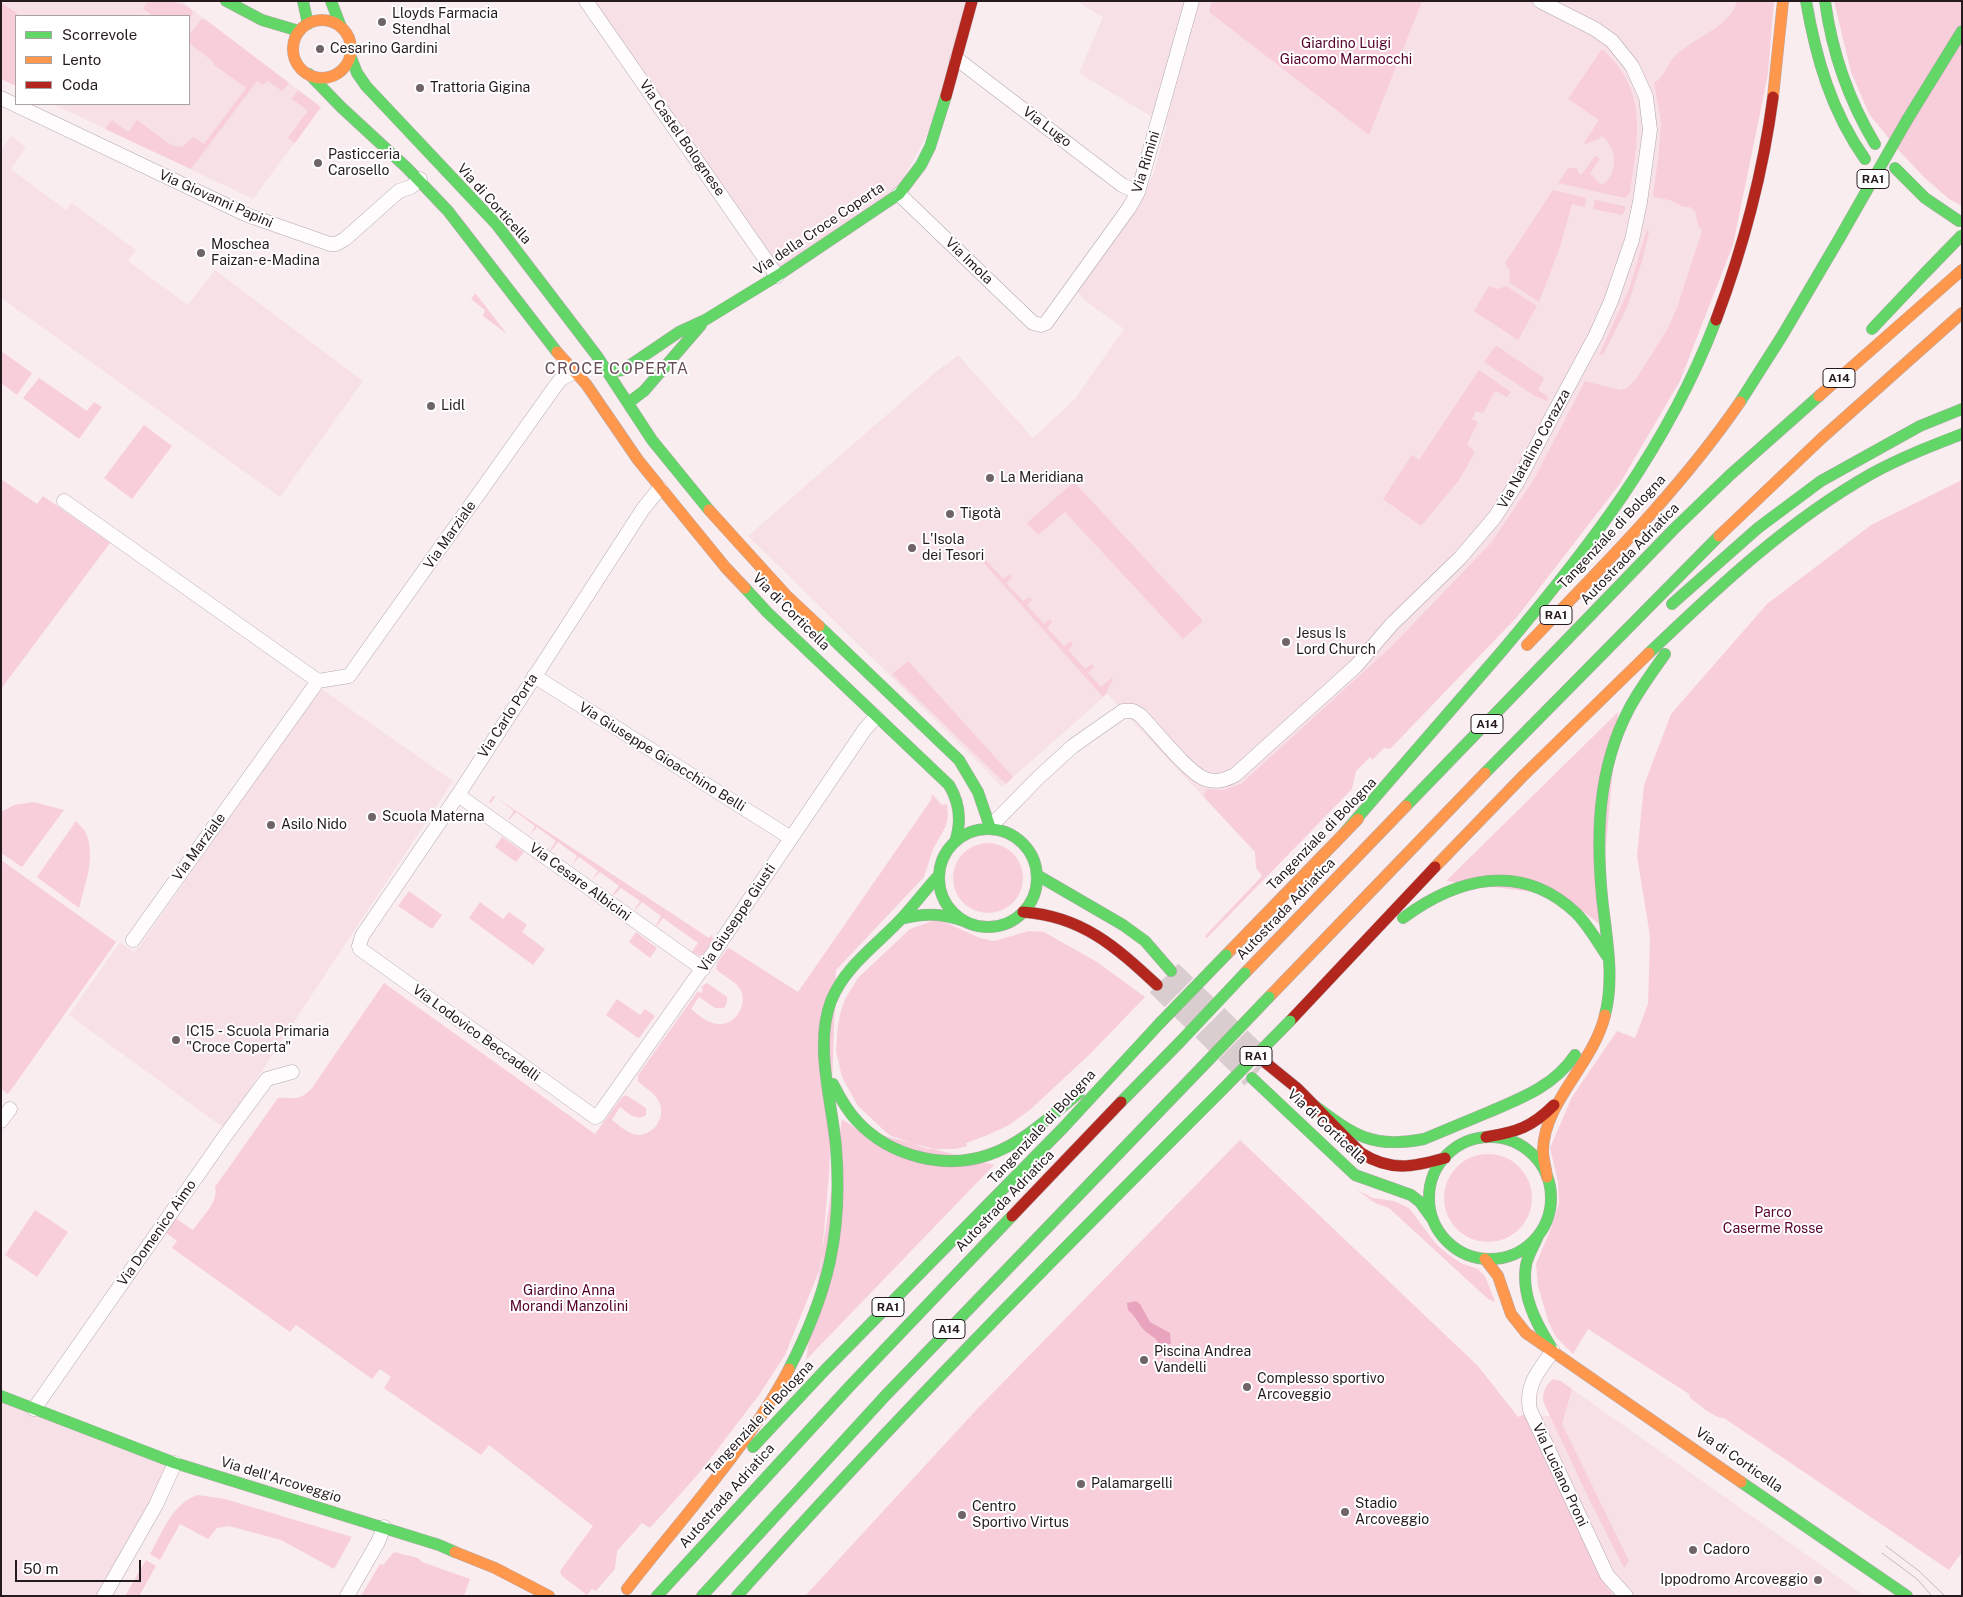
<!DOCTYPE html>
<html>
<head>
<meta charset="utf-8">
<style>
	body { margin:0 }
	#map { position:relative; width:1963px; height:1597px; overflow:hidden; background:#f9edf0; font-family:"Public Sans",sans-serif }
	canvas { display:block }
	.frame { position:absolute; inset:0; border:2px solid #251a1e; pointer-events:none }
	.legend { position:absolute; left:15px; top:15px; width:175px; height:90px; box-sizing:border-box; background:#fff; border:1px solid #a8a3a5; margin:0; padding:6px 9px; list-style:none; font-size:15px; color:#251a1e }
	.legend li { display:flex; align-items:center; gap:10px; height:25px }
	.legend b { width:25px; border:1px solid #a8a3a5 }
	.scale { position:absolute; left:15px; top:1560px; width:126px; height:22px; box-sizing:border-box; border:2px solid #251a1e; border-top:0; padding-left:6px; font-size:15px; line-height:18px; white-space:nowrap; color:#251a1e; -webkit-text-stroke:4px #fff; paint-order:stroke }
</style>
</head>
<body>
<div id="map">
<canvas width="1963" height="1597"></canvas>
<div class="frame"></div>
<ul class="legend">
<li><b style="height:6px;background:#63d668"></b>Scorrevole</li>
<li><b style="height:6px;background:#ff974d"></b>Lento</li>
<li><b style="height:6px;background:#b3261e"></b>Coda</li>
</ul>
<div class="scale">50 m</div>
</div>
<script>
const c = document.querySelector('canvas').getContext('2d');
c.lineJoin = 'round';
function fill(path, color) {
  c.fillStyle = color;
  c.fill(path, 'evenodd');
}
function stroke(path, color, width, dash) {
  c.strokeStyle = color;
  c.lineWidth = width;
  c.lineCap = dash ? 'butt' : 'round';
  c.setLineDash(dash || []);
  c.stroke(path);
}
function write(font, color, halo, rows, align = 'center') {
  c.font = font + ' "Public Sans",sans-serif';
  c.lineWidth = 4;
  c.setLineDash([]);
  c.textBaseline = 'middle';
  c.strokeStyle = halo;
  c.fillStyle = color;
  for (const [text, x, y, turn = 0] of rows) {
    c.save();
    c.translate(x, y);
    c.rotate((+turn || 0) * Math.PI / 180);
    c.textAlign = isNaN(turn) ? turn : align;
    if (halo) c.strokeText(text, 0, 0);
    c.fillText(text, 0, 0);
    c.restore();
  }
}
fill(new Path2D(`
	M 1,1 L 181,1 L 321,107 L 253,199 L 53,104 L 189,104 L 189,16 L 21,16 Z
	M 587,1 L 968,1 L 936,118 L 898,188 L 776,270 Z
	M 1076,1 L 1760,1 L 1678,330 L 1255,852 L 1107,694 L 1002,787 L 981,765 L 748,536 L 944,365 L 945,366 L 958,355 L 1033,438 L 1074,400 L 1124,329 L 1083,299 L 1075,288 L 1141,199 L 1153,175 L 1167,126 L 1079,73 L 1103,17 Z
	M 11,136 L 26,147 L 11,169 L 66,210 L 72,203 L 136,250 L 128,261 L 188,305 L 215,270 L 363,381 L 280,497 L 1,298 L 1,150 Z
	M 320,688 L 453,781 L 224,1128 L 69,1015 L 120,942 L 134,952 L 142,943 Z
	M 1572,1389 L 1865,1596 L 1614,1596 L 1605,1585 L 1525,1414 L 1550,1416 Z
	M 1,1400 L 175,1463 L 104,1596 L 1,1596 Z`), '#f7e0e6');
fill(new Path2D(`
	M 148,1 C 163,1 186,0 193,13 L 189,20 L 189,16 L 153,16 L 143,9 Z
	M 1212,1 L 1422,1 L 1369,135 L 1209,12 Z
	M 1737,1 L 1774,1 L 1768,74 L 1733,245 L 1680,381 L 1619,485 L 1517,617 L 1390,749 L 1384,748 L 1372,760 L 1370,757 L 1356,771 L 1352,789 L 1207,938 L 1205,936 L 1262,876 L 1256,868 L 1255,852 L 1204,797 L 1206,789 L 1223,790 L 1241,784 L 1391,647 L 1491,543 L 1533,481 L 1585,381 L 1620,390 L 1627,388 L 1636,379 L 1667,330 L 1677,308 L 1702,231 L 1698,224 L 1695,211 L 1690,207 L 1683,207 L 1670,200 L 1657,198 L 1653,196 L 1659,153 L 1661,122 L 1654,83 C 1665,77 1666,65 1675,56 C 1692,39 1732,26 1737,1 Z
	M 1834,1 L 1962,1 L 1962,206 L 1949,199 L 1926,179 L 1900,152 L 1869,114 L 1851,72 Z
	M 1,2 L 21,16 L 16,16 L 16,86 L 1,79 Z
	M 202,19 L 206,20 L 289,83 L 282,91 L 268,81 L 263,85 L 257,81 L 191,169 L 105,129 L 112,120 L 128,132 L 137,120 L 171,145 L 179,147 L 183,146 L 193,137 L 204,144 L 246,88 L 213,64 L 214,62 L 189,43 L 189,35 Z
	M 1602,49 C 1649,91 1638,137 1630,193 L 1625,198 L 1558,183 L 1568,168 L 1577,168 L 1579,174 L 1582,174 L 1595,156 L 1600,159 L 1590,173 L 1601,185 C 1620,176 1617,145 1601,136 L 1599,139 L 1585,144 L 1584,143 L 1599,120 L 1568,99 Z
	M 298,90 L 321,107 L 295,143 L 288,138 L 307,112 L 307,110 L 292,99 Z
	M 1553,190 L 1586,198 L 1585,207 L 1572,204 L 1560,247 L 1539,302 L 1509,282 L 1510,272 L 1505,263 Z
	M 1595,200 L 1624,206 L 1626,209 L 1622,215 L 1593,209 Z
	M 1647,229 L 1649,232 L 1642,261 L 1627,307 L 1606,349 L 1603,354 L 1599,355 L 1629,289 Z
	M 1489,286 L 1498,289 L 1506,286 L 1537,306 L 1518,340 L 1474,311 Z
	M 475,294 L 476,294 L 507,334 L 483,316 L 485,310 L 471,299 Z
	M 1497,346 L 1544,378 L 1538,390 L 1548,397 L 1547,401 L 1535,396 L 1484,362 L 1493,349 Z
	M 1,351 L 32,373 L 17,395 L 1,383 Z
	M 1479,370 L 1511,392 L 1507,397 L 1495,391 L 1483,413 L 1476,411 L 1472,419 L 1478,422 L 1467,444 L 1475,452 L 1459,480 L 1421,526 L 1383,499 L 1412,455 L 1419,460 Z
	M 39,378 L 87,411 L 94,402 L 102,407 L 79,439 L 23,398 Z
	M 144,425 L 172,446 L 132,499 L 104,478 Z
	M 1,479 L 37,504 L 43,496 L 110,543 L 1,689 Z
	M 1962,480 L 1962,1552 L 1949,1570 L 1724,1418 C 1713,1418 1699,1404 1690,1398 L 1689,1394 L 1588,1329 L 1573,1354 L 1556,1337 L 1548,1321 L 1538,1286 L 1536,1264 L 1552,1226 L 1559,1203 L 1558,1182 L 1550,1148 L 1572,1097 L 1617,1031 L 1635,1038 L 1648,1004 L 1650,936 L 1637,856 L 1644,785 L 1671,714 L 1767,604 L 1871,525 Z
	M 1074,482 L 1203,621 L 1183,639 L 1065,512 L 1038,535 L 1027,523 Z
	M 986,560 L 1003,579 L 1010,574 L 1012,578 L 1006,583 L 1023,601 L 1030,597 L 1032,600 L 1027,605 L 1044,624 L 1050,619 L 1052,622 L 1047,628 L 1064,646 L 1071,641 L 1073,645 L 1068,650 L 1085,669 L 1092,664 L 1094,667 L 1088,673 L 1101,687 L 1112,678 L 1113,680 C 1108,686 1108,692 1103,697 L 984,563 Z
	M 908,661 L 1013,777 L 1006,784 L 892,674 Z
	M 1618,712 L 1599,924 L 1564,896 L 1446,881 Z
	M 932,794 L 942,805 L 947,804 L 948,815 L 946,826 L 933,849 L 924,877 L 836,970 L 829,1173 L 821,1266 L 785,1355 L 759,1395 L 700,1472 L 650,1528 L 642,1523 L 617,1551 L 615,1569 L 596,1591 L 592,1589 L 587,1595 L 562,1576 L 560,1571 L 593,1526 L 489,1445 L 481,1455 L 384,1388 L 391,1377 L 380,1369 L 372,1379 L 296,1325 L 290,1332 L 172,1248 L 177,1241 L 165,1232 L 175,1218 L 193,1230 C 201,1218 219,1202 215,1187 L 278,1098 C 295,1097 299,1102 312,1088 L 384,983 L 595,1134 L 622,1097 L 626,1095 L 646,1108 L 646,1115 C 637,1122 628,1113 620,1107 L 612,1120 C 619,1125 629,1135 639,1135 C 656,1134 667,1114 658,1100 C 654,1092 644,1088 638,1081 L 638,1075 L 698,991 L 701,993 L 703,989 L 701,987 L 707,983 L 727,997 L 727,1003 L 724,1008 L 715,1008 L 699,997 L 691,1009 C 698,1015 708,1023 717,1024 C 735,1027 749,1004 740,989 C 734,980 723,976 716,969 L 717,963 L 727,949 L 729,948 L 798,992 L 931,800 Z
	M 492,795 L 709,938 L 712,935 L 713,940 L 704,954 L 699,956 L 692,952 L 698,943 L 663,918 L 657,926 L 656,925 L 661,916 L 642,902 L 636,910 L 635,909 L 640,901 L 621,888 L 614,895 L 613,894 L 619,886 L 600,872 L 592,880 L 598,871 L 579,857 L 572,865 L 577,856 L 558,842 L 551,851 L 550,850 L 556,841 L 537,827 L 530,835 L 535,826 L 516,812 L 509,820 L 508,820 L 514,811 L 495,797 L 491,803 L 489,802 L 493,796 Z
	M 34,802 L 64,810 L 22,867 L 1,853 L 1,812 L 14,805 Z
	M 76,821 C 79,825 84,829 86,833 C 96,857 85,885 79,908 L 37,877 Z
	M 502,837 L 524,852 L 516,862 L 495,847 Z
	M953 878a35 35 0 1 1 70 0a35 35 0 1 1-70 0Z
	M 1,860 L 116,942 L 8,1094 L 1,1089 Z
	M 409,891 L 442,915 L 432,929 L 398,906 Z
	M 480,902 L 503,919 L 509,912 L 527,925 L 522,932 L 545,949 L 533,965 L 469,918 Z
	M 938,919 L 980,938 L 994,941 L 1029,931 L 1044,932 L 1097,962 L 1145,997 L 1092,1052 L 1031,1109 L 1009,1125 L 990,1134 L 966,1143 L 967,1146 L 955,1149 L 928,1149 L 889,1135 L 858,1106 L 842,1077 L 836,1051 L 838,1024 L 841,1011 L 845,999 L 858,978 L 910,929 Z
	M 636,932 L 657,948 L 650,958 L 629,942 Z
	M 617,999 L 640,1015 L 645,1009 L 655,1016 L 640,1037 L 638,1038 L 606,1015 Z
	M 842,1119 L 855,1128 L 994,1165 L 806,1360 Z
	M 1240,1140 L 1478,1366 L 1518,1417 L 1525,1414 L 1605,1585 L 1614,1596 L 805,1596 L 979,1407 Z
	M1444 1198a44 44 0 1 1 88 0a44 44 0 1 1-88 0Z
	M 1357,1190 L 1373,1198 L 1394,1201 L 1409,1208 L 1436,1244 L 1449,1255 L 1461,1263 L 1478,1269 L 1485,1276 L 1495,1302 L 1488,1299 L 1389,1208 L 1375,1203 Z
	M 35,1210 L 68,1232 L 37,1277 L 5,1255 Z
	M 1553,1379 L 1561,1381 L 1572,1389 L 1562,1424 L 1629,1561 L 1624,1568 L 1590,1501 L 1543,1401 C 1543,1391 1545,1386 1553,1379 Z
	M 198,1495 L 225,1499 L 352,1537 L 334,1569 L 281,1540 L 229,1526 L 217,1528 L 208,1539 L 180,1524 L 160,1560 L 150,1554 C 162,1533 173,1502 198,1495 Z
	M 394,1552 L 418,1558 L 422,1562 L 470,1579 L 464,1596 L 361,1596 L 380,1564 L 383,1565 Z
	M 146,1560 L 156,1566 L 139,1596 L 125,1596 Z`), '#f8cedb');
fill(new Path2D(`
	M 1136,1301 L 1140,1304 L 1150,1322 L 1170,1333 L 1171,1344 L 1159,1344 C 1154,1335 1150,1336 1144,1330 C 1138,1323 1136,1317 1128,1310 L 1127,1303 Z`), '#e8a4bc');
stroke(new Path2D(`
	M 1171,971 L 1266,1063
	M 1157,985 L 1252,1078`), '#d9cdd0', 21, [21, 11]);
const street = new Path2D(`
	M 586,1 L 777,276
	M 957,59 L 1122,185 L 1138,192
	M 1,98 L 247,215 L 330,244 L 336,244 L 345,239 L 399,191 L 411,187 L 420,179
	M 899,194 L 1033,323 L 1041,325 L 1046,323 L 1129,208 L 1138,192 L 1192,1
	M 660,488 L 643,509 L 458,795 L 362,936 L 359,946 L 360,949 L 595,1117 L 598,1116 L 714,952 L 865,729 L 876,717
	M 64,501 L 318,681 L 349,676 L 554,388 L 561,379 L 574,372
	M 534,676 L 791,838
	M 458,795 L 703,969
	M 990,827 L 1039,777 L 1073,746 L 1123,711 L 1133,711 L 1140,715 C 1155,730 1187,772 1205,779 C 1216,783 1225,780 1235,775 L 1356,666 L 1392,624 L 1460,558 L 1495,517 L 1518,481 L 1555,411 L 1596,335 L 1611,301 L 1632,240 L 1640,202 L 1650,130 L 1646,97 L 1632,66 L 1612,41 L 1595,29 L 1540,1
	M 133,940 L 318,681
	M 1,1121 L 10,1109
	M 1553,1351 C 1539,1370 1525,1385 1530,1410 L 1607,1575 L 1626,1596
	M 34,1409 L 225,1136 L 267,1079 L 292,1072
	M 104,1596 L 156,1505 L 175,1463
	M 347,1596 L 378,1542 L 384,1527`);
const fast = new Path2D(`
	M 226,1 L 262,20 L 299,31
	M 303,1 L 308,24
	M 331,1 L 341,27
	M 1806,1 C 1816,58 1831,111 1865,159
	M 1825,1 C 1832,53 1848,99 1875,144
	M 350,55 L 357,73 L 366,86 L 497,225 L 597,356 L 652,440 L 709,510
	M 309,74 L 341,107 L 407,168 L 448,211 L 557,352
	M 1907,120 L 1962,31
	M 1895,168 L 1925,198 L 1959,221
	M 1872,329 L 1925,273
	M 608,372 L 623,370 L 679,332 L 705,320 L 777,276 L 899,194 L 921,165 L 930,147 L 946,96
	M 1740,402 L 1782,336 L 1839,239
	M 628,403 L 644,391 L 701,325
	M 745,588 L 767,612 L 949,785 C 960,803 962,821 955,842
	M 1672,604 L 1758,528 L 1821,481 L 1920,426 L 1962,409
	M 819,626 L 959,760 L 978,792 L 990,827
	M 1649,653 C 1718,587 1788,521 1871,474 C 1900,458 1931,446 1962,434
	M 1485,773 L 1719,536
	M 1406,806 L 1674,529 L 1730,475 L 1819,396
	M939 878a49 49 0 1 1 98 0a49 49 0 1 1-98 0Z
	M 1346,831 C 1398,771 1450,711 1502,651 C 1588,549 1668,447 1716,320
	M 1037,875 L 1123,925 L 1145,941 L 1171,971
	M 1403,918 C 1457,878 1521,861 1576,913 C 1588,925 1597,941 1607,956
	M 901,919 C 924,913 941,913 964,921
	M 1605,1015 C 1615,976 1606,936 1602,897 C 1596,834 1598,769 1628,711 C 1638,691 1652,673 1665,654
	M 1252,1078 L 1355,1175 L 1411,1195 L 1420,1202 L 1433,1220
	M 833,1084 C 840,1098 847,1111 858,1122 C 890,1156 944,1170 988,1155 C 1022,1144 1052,1115 1079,1093
	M 1121,1102 L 1179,1043
	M 1315,1106 C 1355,1136 1373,1149 1424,1139 C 1446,1130 1467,1121 1489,1112 C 1522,1098 1554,1086 1575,1055
	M1429 1198a61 61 0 1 1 122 0a61 61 0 1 1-122 0Z
	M 1538,1236 C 1534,1246 1528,1255 1526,1265 C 1521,1295 1536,1323 1551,1347
	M 789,1369 C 828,1293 843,1234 836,1147 C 832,1101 814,1046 831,1001 C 845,966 877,945 902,918 C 915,904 926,889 939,875
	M 1,1396 L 175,1463 L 439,1545 L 455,1552
	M 753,1447 L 825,1370 L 1063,1128 L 1160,1023
	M 1741,1482 L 1907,1596
	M 657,1596 L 850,1386 L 1012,1216
	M 702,1596 L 886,1395 L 1202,1067
	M 737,1596 C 892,1421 1057,1255 1222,1090`);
const slow = new Path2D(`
	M293 49a29 29 0 1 1 58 0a29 29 0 1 1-58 0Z
	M 1773,97 L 1783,1
	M 557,352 L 586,384 L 638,460 L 726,568 L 745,588
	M 1819,396 L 1962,270
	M 709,510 L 786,595 L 819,626
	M 1719,536 L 1822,438 L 1962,313
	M 1527,645 C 1601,568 1679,491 1740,402
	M 1435,867 L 1523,776 L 1649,653
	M 1226,955 L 1358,819
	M 1245,973 L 1406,806
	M 1269,997 L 1485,773
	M 1547,1177 C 1546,1168 1543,1159 1543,1150 C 1544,1102 1594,1063 1605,1015
	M 1485,1259 L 1498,1276 L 1511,1314 L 1526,1333 L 1741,1482
	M 455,1552 L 495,1568 L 549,1596
	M 627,1589 C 680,1520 749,1446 789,1369`);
const jam = new Path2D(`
	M 946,96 L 972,1
	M 1716,320 C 1743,248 1763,173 1773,97
	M 1023,912 C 1082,916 1116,947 1157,985
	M 1290,1021 L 1435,867
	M 1266,1063 L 1298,1089 L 1361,1153 C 1391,1172 1413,1167 1445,1158
	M 1486,1137 C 1517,1132 1532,1127 1554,1105
	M 1012,1216 L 1121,1102`);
stroke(street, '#b3a8ab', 15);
stroke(fast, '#b3a8ab', 12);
stroke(slow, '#b3a8ab', 12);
stroke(jam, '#b3a8ab', 12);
stroke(street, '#fefcfd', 14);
stroke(fast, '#63d668', 11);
stroke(slow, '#ff974d', 11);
stroke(jam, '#b3261e', 11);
stroke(new Path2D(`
	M 1886,1546 L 1919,1571 L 1945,1596
	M 1882,1553 L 1917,1579 L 1932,1596`), '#c0bdbe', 1);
const fastBridge = new Path2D(`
	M 1839,239 L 1907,120
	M 1925,273 L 1962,235
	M 1160,1023 L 1226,955
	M 1179,1043 L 1245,973
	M 1202,1067 L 1269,997
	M 1222,1090 L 1290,1021`);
stroke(fastBridge, '#adaa9d', 12, []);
stroke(fastBridge, '#63d668', 11);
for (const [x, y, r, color] of [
	[382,22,5,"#6f6468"],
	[320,49,5,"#6f6468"],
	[420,88,5,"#6f6468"],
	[318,163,5,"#6f6468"],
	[201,253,5,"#6f6468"],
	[431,406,5,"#6f6468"],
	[990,478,5,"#6f6468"],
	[950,514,5,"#6f6468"],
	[912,548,5,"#6f6468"],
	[1286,642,5,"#6f6468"],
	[372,817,5,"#6f6468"],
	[271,825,5,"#6f6468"],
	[176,1040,5,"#6f6468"],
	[1144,1360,5,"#6f6468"],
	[1247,1387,5,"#6f6468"],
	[1081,1484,5,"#6f6468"],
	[1345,1512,5,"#6f6468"],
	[962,1515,5,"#6f6468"],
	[1693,1550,5,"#6f6468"],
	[1818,1580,5,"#6f6468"]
]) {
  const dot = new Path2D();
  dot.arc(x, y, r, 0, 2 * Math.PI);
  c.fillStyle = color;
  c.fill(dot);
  stroke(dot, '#fff', 2);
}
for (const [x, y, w] of [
	[1873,179,32],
	[1839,378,32],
	[1556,615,32],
	[1487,724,32],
	[1256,1056,32],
	[888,1307,32],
	[949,1329,32]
]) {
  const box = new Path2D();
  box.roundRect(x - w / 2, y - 9.5, w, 19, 4);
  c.fillStyle = '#fff';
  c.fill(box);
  stroke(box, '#251a1e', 1);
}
write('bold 12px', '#251a1e', null, [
	["RA1",1873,179],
	["A14",1839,378],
	["RA1",1556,615],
	["A14",1487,724],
	["RA1",1256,1056],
	["RA1",888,1307],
	["A14",949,1329]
]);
write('14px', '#251a1e', '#fff', [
	["Lloyds Farmacia",392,14],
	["Stendhal",392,30],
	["Cesarino Gardini",330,49],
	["Trattoria Gigina",430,88],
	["Pasticceria",328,155],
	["Carosello",328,171],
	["Moschea",211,245],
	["Faizan-e-Madina",211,261],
	["Lidl",441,406],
	["La Meridiana",1000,478],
	["Tigotà",960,514],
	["L'Isola",922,540],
	["dei Tesori",922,556],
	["Jesus Is",1296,634],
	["Lord Church",1296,650],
	["Scuola Materna",382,817],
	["Asilo Nido",281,825],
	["IC15 - Scuola Primaria",186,1032],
	["\"Croce Coperta\"",186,1048],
	["Piscina Andrea",1154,1352],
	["Vandelli",1154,1368],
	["Complesso sportivo",1257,1379],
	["Arcoveggio",1257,1395],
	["Palamargelli",1091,1484],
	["Stadio",1355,1504],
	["Arcoveggio",1355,1520],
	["Centro",972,1507],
	["Sportivo Virtus",972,1523],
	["Cadoro",1703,1550],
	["Ippodromo Arcoveggio",1808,1580,"right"]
], 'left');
write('14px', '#56002c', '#fff', [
	["Giardino Luigi",1346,44],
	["Giacomo Marmocchi",1346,60],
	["Parco",1773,1213],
	["Caserme Rosse",1773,1229],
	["Giardino Anna",569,1291],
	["Morandi Manzolini",569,1307]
]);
write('14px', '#251a1e', '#fff', [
	["Via Lugo",1047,127,37],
	["Via Castel Bolognese",682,138,55],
	["Via Rimini",1146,162,-73],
	["Via Giovanni Papini",216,199,24],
	["Via di Corticella",494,204,48],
	["Via della Croce Coperta",819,229,-34],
	["Via Imola",969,261,44],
	["Via Natalino Corazza",1534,449,-61],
	["Tangenziale di Bologna",1612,532,-47],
	["Via Marziale",450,535,-55],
	["Autostrada Adriatica",1630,554,-46],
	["Via di Corticella",791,612,45],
	["Via Carlo Porta",508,716,-57],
	["Via Giuseppe Gioacchino Belli",662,757,32],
	["Tangenziale di Bologna",1322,834,-46],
	["Via Marziale",199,847,-54],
	["Via Cesare Albicini",580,882,36],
	["Autostrada Adriatica",1286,909,-46],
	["Via Giuseppe Giusti",737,918,-56],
	["Via Lodovico Beccadelli",476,1033,36],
	["Tangenziale di Bologna",1042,1127,-47],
	["Via di Corticella",1327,1127,43],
	["Autostrada Adriatica",1005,1201,-46],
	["Via Domenico Aimo",157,1233,-55],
	["Tangenziale di Bologna",760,1418,-47],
	["Via di Corticella",1739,1460,35],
	["Via Luciano Proni",1560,1475,65],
	["Via dell'Arcoveggio",281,1480,17],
	["Autostrada Adriatica",727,1496,-48]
]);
c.letterSpacing = '1px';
write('16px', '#684f57', '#fff', [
	["CROCE COPERTA",617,369]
]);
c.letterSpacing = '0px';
</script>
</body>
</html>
